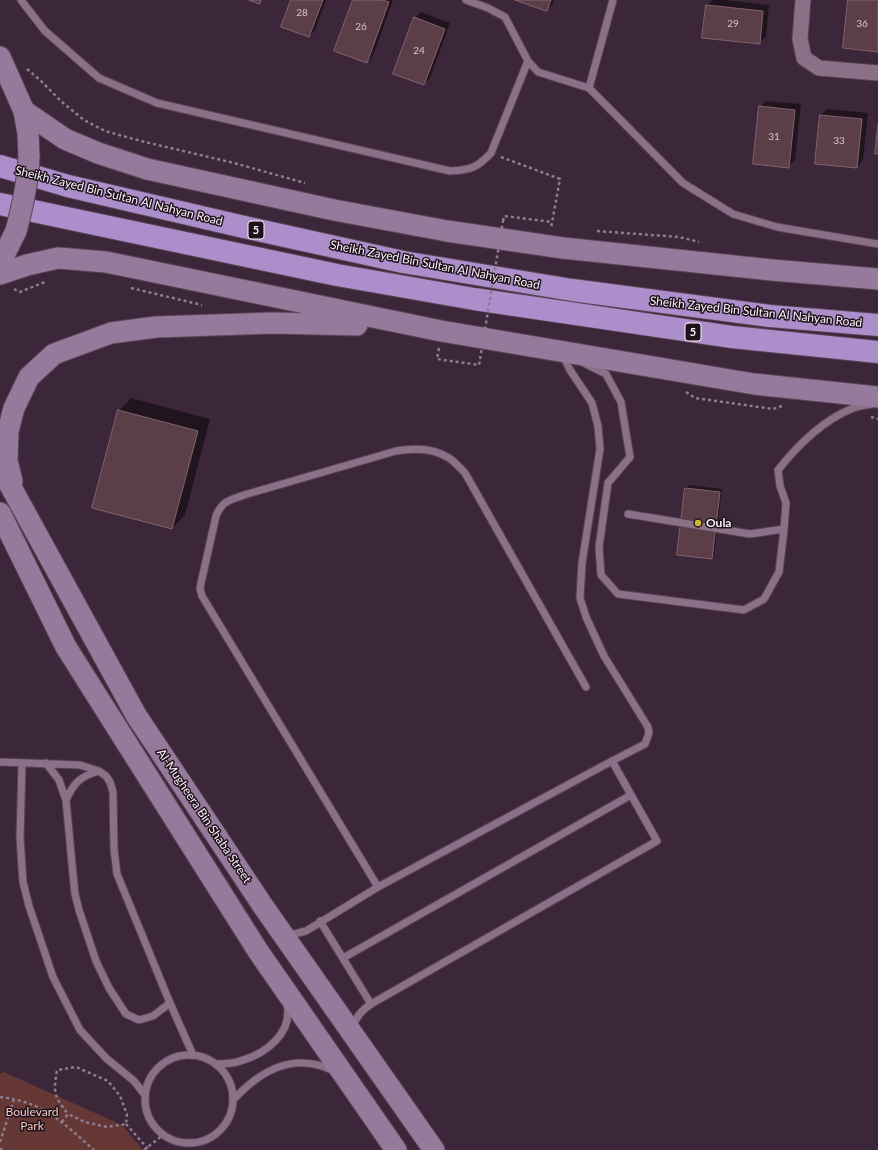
<!DOCTYPE html>
<html>
<head>
<meta charset="utf-8">
<style>
	body { margin:0 }
	canvas { display:block; background:#3c2639 }
</style>
</head>
<body>
<canvas width="878" height="1150"></canvas>
<script>
const c = document.querySelector('canvas').getContext('2d');
c.lineJoin = 'round';
function fill(path, color) {
  c.fillStyle = color;
  c.fill(path, 'evenodd');
}
function stroke(path, color, width, dash) {
  c.strokeStyle = color;
  c.lineWidth = width;
  c.lineCap = dash ? 'butt' : 'round';
  c.setLineDash(dash || []);
  c.stroke(path);
}
function write(font, color, halo, rows, align = 'center') {
  c.font = font + ' Lato,sans-serif';
  c.lineWidth = 3;
  c.setLineDash([]);
  c.textBaseline = 'middle';
  c.strokeStyle = halo;
  c.fillStyle = color;
  for (const [text, x, y, turn = 0] of rows) {
    c.save();
    c.translate(x, y);
    c.rotate((+turn || 0) * Math.PI / 180);
    c.textAlign = isNaN(turn) ? turn : align;
    if (halo) c.strokeText(text, 0, 0);
    c.fillText(text, 0, 0);
    c.restore();
  }
}
fill(new Path2D(`
	M 4,1072 L 122,1125 L 143,1150 L 0,1150 L 0,1074 Z`), '#653836');
fill(new Path2D(`
	M 292,0 L 326,0 L 315,30 L 309,36 Z
	M 354,0 L 393,0 L 373,56 L 367,62 Z
	M 518,0 L 554,0 L 553,4 L 546,10 Z
	M 712,0 L 725,0 L 769,5 L 766,37 L 759,43 L 704,37 L 707,5 Z
	M 421,12 L 450,23 L 430,78 L 424,84 L 415,18 Z
	M 766,101 L 801,104 L 795,160 L 788,167 L 760,107 Z
	M 827,109 L 868,113 L 863,160 L 857,167 L 821,115 Z
	M 131,398 L 210,419 L 185,515 L 172,528 L 119,411 Z
	M 689,485 L 722,489 L 714,555 L 711,558 L 678,554 L 686,488 Z`), '#0007');
const building = new Path2D(`
	M 249,0 L 261,0 L 260,4 Z
	M 291,0 L 323,0 L 309,37 L 281,27 Z
	M 353,0 L 382,0 L 389,2 L 367,63 L 334,51 Z
	M 515,0 L 551,0 L 547,11 Z
	M 848,0 L 878,0 L 878,52 L 843,48 Z
	M 706,5 L 763,11 L 760,44 L 702,38 Z
	M 414,17 L 445,29 L 424,85 L 393,74 Z
	M 759,106 L 795,110 L 789,168 L 753,164 Z
	M 820,115 L 862,119 L 857,168 L 815,164 Z
	M 878,125 L 878,154 L 875,154 Z
	M 118,410 L 198,431 L 172,529 L 92,508 Z
	M 685,488 L 720,492 L 712,559 L 677,555 Z`);
fill(building, '#5c3e48');
stroke(building, '#83636e', 1);
const service = new Path2D(`
	M 21,0 L 45,31 L 99,78 L 157,103 L 450,171 C 470,170 477,168 491,153 L 528,61
	M 466,0 L 488,8 L 505,17 L 528,61 L 538,72 L 589,88 L 683,183 L 733,214 L 777,227 L 878,244
	M 589,88 L 613,0
	M 563,356 L 570,370 L 592,403 L 598,426 L 600,449 L 582,563 L 580,598 L 586,617 L 604,656 L 648,727 L 649,733 L 645,744 L 612,761
	M 584,363 L 606,374 L 621,402 L 630,457 L 608,483 L 599,547 L 601,575 L 618,594 L 744,610 L 764,599 L 779,572 L 784,529 L 786,503 L 780,486 L 778,470 C 797,446 822,421 851,409 C 857,406 865,405 872,404
	M 628,514 L 750,534 L 784,529
	M 0,762 L 80,765 L 99,771 L 106,776 L 110,782 L 113,792 L 114,849 L 117,874 L 170,1003 L 193,1055
	M 46,763 L 59,780 L 66,800 L 72,864 L 75,894 L 79,910 L 96,961 L 109,988 L 126,1014 L 139,1020 L 153,1016 L 170,1003
	M 22,764 L 20,838 L 23,882 L 29,906 L 53,977 L 80,1030 L 106,1058 L 134,1081 L 145,1095
	M 66,800 C 74,782 81,776 99,771
	M 378,887 L 202,596 L 200,589 L 201,583 L 216,516 C 223,500 229,501 244,495 L 396,451 C 413,448 434,448 449,458 C 455,462 460,468 465,473 L 586,687
	M 320,921 L 371,1004
	M 287,933 L 294,934 L 306,931 L 378,887 L 612,761 L 657,841 L 371,1004 C 362,1010 355,1017 353,1028
	M 343,958 L 631,795
	M145 1099a44 44 0 1 1 88 0a44 44 0 1 1-88 0Z
	M 216,1064 C 224,1064 232,1064 240,1061 C 266,1054 293,1033 287,1004
	M 234,1099 C 261,1070 293,1052 332,1070`);
const minor = new Path2D(`
	M 803,0 L 800,39 L 804,58 L 819,68 L 878,73`);
const secondary = new Path2D(`
	M 0,57 L 24,111 L 28,133 L 29,156
	M 24,111 L 65,139 L 98,153 L 147,169 L 334,210 L 447,231 L 563,248 L 772,270 L 878,279
	M 0,263 L 16,231
	M 0,274 L 27,265 L 58,258 L 106,262 L 441,331 L 754,384 L 878,397
	M 0,467 L 136,715 L 263,906 L 434,1150
	M 12,481 L 7,461 L 8,431 L 14,408 L 29,377 L 54,354 L 111,333 L 156,327 L 272,323 L 357,325
	M 0,513 L 66,647 L 258,951 L 396,1150`);
const motorway = new Path2D(`
	M 0,166 L 68,186 L 244,227 L 403,262 L 572,290 L 770,316 L 878,325
	M 0,204 L 337,275 L 474,299 L 732,337 L 878,352`);
stroke(service, '#574455', 9);
stroke(minor, '#574455', 17);
stroke(secondary, '#574455', 23);
stroke(motorway, '#574455', 24);
stroke(new Path2D(`
	M 27,69 L 40,80 L 62,102 L 84,120 L 105,131 L 141,141 L 234,163 L 305,183
	M 501,157 L 560,179 L 551,228
	M 503,221 L 504,216 L 552,222
	M 597,231 L 679,237 L 699,242
	M 131,288 L 202,305
	M 14,289 L 20,292 L 45,282
	M 439,348 L 437,359 L 479,365 L 480,359
	M 686,392 L 695,398 L 745,405 L 773,409 L 782,406
	M 871,417 L 878,419
	M 0,1097 C 44,1102 62,1122 94,1150
	M 62,1122 L 68,1114 C 54,1096 53,1093 57,1070 L 76,1067 L 108,1081 L 120,1096 L 127,1114 L 126,1124 L 107,1127 L 85,1122 L 68,1114
	M 126,1124 L 149,1150
	M 0,1142 L 14,1099
	M 0,1149 L 4,1150
	M 144,1150 L 163,1135`), '#8f7c8c', 2.5, [3, 3]);
stroke(service, '#8b7187', 7);
stroke(minor, '#8b7187', 15);
stroke(secondary, '#957a9b', 21);
stroke(motorway, '#ab8eca', 22);
const secondaryBridge = new Path2D(`
	M 16,231 C 23,205 28,183 29,156`);
stroke(secondaryBridge, '#574455', 23, []);
stroke(new Path2D(`
	M 480,359 L 503,221`), '#8f7c8c', 2.5, [3, 3]);
stroke(secondaryBridge, '#957a9b', 21);
for (const [x, y, r, color] of [
	[698,523,4,"#cfb837"]
]) {
  const dot = new Path2D();
  dot.arc(x, y, r, 0, 2 * Math.PI);
  c.fillStyle = color;
  c.fill(dot);
  stroke(dot, '#1d131b', 1.5);
}
write('10px', '#d6c4cf', null, [
	["28",302,13],
	["29",733,24],
	["36",862,24],
	["26",361,27],
	["24",419,51],
	["31",774,137],
	["33",839,141]
]);
for (const [x, y, w] of [
	[256,230,16],
	[693,332,16]
]) {
  const box = new Path2D();
  box.roundRect(x - w / 2, y - 9, w, 18, 3);
  c.fillStyle = '#1d131b';
  c.fill(box);
  stroke(box, '#fff0fc', 1);
}
write('bold 11px', '#fff0fc', null, [
	["5",256,230],
	["5",693,332]
]);
write('12px', '#fff0fc', '#1d131b', [
	["Sheikh Zayed Bin Sultan Al Nahyan Road",119,196,14],
	["Sheikh Zayed Bin Sultan Al Nahyan Road",435,265,11],
	["Sheikh Zayed Bin Sultan Al Nahyan Road",756,312,6],
	["Al-Mugheera Bin Shaba Street",204,816,56]
]);
write('bold 12px', '#fff0fc', '#1d131b', [
	["Oula",706,523]
], 'left');
write('12px', '#f6c7c4', '#1d131b', [
	["Boulevard",32,1112],
	["Park",32,1126]
]);
</script>
</body>
</html>
